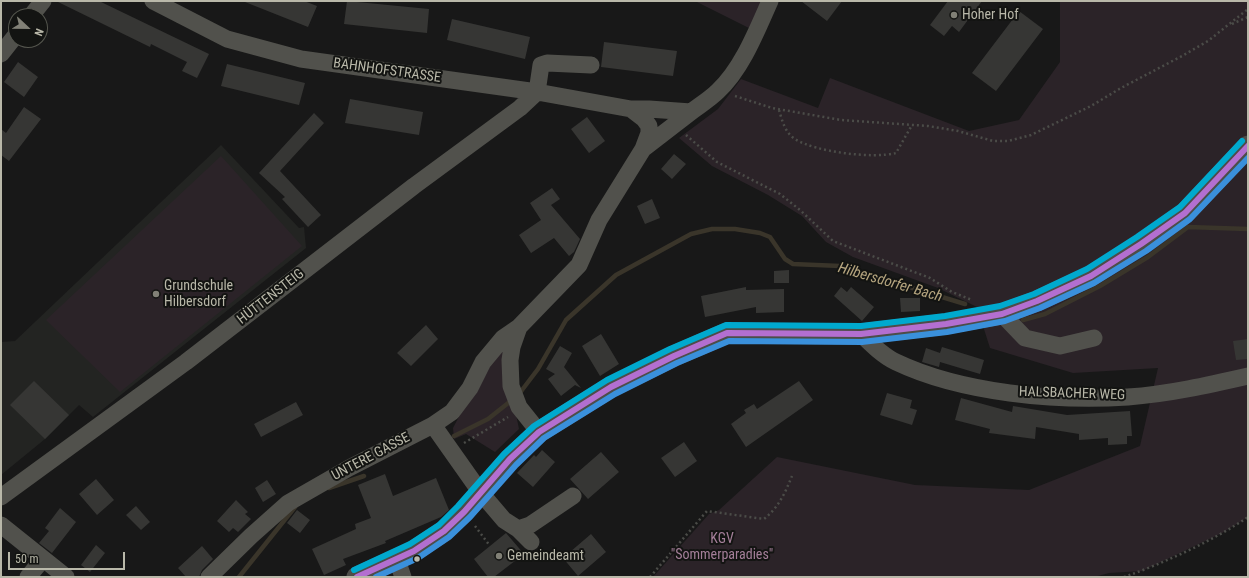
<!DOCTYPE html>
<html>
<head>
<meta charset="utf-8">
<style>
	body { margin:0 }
	#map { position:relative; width:1249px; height:578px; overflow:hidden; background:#181818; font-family:"Roboto Condensed",sans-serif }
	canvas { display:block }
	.frame { position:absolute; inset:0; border:2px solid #b9b8a9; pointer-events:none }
	.north { position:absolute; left:8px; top:8px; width:40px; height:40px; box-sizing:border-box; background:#131412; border:1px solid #55564e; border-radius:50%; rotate:112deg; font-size:11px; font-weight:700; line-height:16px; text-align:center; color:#b9b8a9 }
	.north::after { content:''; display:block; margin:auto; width:14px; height:18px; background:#818076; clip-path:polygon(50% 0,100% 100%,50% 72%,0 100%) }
	.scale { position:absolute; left:8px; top:552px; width:117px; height:18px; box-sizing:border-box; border:2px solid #b9b8a9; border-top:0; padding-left:5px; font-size:12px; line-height:14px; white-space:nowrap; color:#b9b8a9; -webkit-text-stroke:3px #131412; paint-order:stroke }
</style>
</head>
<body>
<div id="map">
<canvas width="1249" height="578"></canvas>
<div class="frame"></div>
<div class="north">N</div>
<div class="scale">50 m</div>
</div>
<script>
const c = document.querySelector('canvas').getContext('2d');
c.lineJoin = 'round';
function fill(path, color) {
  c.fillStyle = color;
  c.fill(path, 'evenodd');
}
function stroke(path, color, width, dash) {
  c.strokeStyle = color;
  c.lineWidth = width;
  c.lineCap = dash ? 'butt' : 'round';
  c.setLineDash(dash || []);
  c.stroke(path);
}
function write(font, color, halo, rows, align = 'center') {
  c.font = font + ' "Roboto Condensed",sans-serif';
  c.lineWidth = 4;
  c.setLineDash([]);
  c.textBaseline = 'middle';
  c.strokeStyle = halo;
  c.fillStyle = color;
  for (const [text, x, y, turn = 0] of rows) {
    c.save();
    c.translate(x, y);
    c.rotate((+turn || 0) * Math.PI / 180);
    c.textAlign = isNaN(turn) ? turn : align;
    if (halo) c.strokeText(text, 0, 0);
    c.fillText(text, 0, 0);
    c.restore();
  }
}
fill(new Path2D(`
	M 221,145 L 299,228 L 304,227 L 306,248 L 93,417 L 79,405 L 45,439 L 1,475 L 1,342 L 15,341 Z`), '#232422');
fill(new Path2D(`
	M 695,1 L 767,1 L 753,30 Z
	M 1060,1 L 1248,1 L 1248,517 L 1222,533 L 1142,571 L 1109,573 L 1094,577 L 653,577 L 709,514 L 719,510 L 777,457 L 915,485 L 1029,490 L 1140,446 L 1158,368 L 1073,373 L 990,348 L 977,307 L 938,288 L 853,257 L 826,242 L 802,216 L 768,195 L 712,166 L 679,138 L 718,109 L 741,79 L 818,108 L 830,78 L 969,131 L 1019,120 L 1060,62 Z
	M 221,156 L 302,246 L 120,392 L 46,320 Z
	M 503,351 L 519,429 L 495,452 L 466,434 L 454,439 L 453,428 L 488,361 Z`), '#2b2328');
stroke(new Path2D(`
	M 1023,320 L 1045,314 L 1100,286 L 1148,257 L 1188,227 L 1248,229
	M 519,394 L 538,369 L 566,320 L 616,275 L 691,234 L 712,229 L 735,229 L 760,233 L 770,237 L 785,259 L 793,264 L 840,266 L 965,304
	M 454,436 L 488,419 L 512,400
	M 329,488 L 364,476
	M 239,577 L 295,507`), '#3a352a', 4.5);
fill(new Path2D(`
	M 56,1 L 99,1 L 209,54 L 197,78 L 182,71 L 187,62 L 151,44 L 150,47 Z
	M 304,1 L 317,6 L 308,27 L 245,2 Z
	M 347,1 L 429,9 L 427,33 L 344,24 Z
	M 801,1 L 842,1 L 827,21 Z
	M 948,1 L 982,1 L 959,32 L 952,26 L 944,36 L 930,25 Z
	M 1019,11 L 1043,29 L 996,91 L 972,73 Z
	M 452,19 L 530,37 L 525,59 L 447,40 Z
	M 604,42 L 677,51 L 673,76 L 601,67 Z
	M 18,62 L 38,77 L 24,97 L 4,82 Z
	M 227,64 L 305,83 L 299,105 L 221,86 Z
	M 350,99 L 423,112 L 419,135 L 345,123 Z
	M 24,107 L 41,119 L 9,161 L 1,155 L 1,129 L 6,133 Z
	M 314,113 L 324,123 L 280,171 L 321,215 L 308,227 L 282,199 L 285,197 L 259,173 Z
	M 587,117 L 605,141 L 589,153 L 571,129 Z
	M 674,154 L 686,164 L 672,179 L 661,169 Z
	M 552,188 L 560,199 L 551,205 L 580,239 L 574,252 L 569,256 L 554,238 L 531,253 L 519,235 L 541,220 L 530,203 Z
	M 652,199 L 660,218 L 645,224 L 637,206 Z
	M 789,270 L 789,283 L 774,283 L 774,271 Z
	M 746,287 L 746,290 L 784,289 L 784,312 L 756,313 L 756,307 L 705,317 L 701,296 Z
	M 841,287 L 847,292 L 851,287 L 874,307 L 862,321 L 834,296 Z
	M 900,298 L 920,298 L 920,311 L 901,312 Z
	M 426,325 L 438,339 L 411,366 L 397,353 Z
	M 601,334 L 619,364 L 600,376 L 582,346 Z
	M 1248,339 L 1248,359 L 1236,360 L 1233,341 Z
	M 560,346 L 572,353 L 564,367 L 581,388 L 575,385 L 561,396 L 548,379 L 555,374 L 546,369 Z
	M 942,347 L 984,360 L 980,374 L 940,362 L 939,367 L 922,362 L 926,348 L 940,353 Z
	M 34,381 L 69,415 L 45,439 L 10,405 Z
	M 799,381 L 813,400 L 746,447 L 731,424 L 746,413 L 744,410 L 754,404 L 757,409 Z
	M 887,393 L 912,400 L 910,408 L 917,410 L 912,425 L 880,415 Z
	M 961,398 L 1012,412 L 1013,406 L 1067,415 L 1130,411 L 1132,436 L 1127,436 L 1127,444 L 1108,445 L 1108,438 L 1079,440 L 1079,434 L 1036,427 L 1035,439 L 989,433 L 990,429 L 955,420 Z
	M 296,402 L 303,415 L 261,437 L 254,424 Z
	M 684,442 L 697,461 L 675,477 L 661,458 Z
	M 542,450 L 555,462 L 533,487 L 517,473 L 534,455 L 536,457 Z
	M 601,452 L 619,472 L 588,499 L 570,479 Z
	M 385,474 L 393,496 L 436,478 L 449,510 L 441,517 L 385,541 L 386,543 L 343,559 L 346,565 L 324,575 L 312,549 L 356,529 L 355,524 L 371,518 L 358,485 Z
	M 96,479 L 114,500 L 97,515 L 79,494 Z
	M 267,480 L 276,494 L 263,502 L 255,488 Z
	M 236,500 L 248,512 L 245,514 L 251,519 L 238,532 L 233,528 L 229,532 L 217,521 Z
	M 136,506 L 150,522 L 141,530 L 126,515 Z
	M 60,508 L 76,522 L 52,553 L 39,543 L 49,531 L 45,528 Z
	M 297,510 L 310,520 L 300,533 L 287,523 Z
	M 506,533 L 524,554 L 494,577 L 488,577 L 474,559 Z
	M 591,534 L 606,552 L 578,576 L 563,558 Z
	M 96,545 L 105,553 L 90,572 L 81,565 Z
	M 202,546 L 213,559 L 202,570 L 199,577 L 186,577 L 178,568 Z`), '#363634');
stroke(new Path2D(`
	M 1232,24 L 1248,17
	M 735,96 L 772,108 L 841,120 L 928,126 L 958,131 L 993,141 L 1008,141 L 1031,135 L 1091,106 L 1121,88 L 1182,56 L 1208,41 L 1248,9
	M 779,110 C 782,120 785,133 795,139 C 815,152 873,159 896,153 L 912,125
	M 686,135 L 717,162 L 780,194 L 800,210 L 833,241 L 930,278 L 952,292 L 972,300
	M 464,443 L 508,417
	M 475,526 L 490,546
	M 650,577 L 707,511 L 764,519 C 779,507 785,493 792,476
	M 1124,577 C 1164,563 1213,541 1248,517`), '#4b4c48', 2.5, [2, 3]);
stroke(new Path2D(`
	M 153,1 L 227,39 L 301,59 L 537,92 L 631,109 L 644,119 L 649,126 L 649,133 L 643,149 L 599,220 L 579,265 L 519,327 L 512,347 L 510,360 L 511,386 L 519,407 L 539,432
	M 31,16 L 43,1
	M 1,54 L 16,35
	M 631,109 L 649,109 L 691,112 L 643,149
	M 691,112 C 700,105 710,99 718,91 C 742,69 757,30 770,1
	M 1002,314 L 1025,338 L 1060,346 L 1094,338
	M 861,334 C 871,344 883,356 896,362 C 961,393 1057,402 1128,397 C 1169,394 1209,385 1248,376
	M 433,425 L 481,493 L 504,520 L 518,529 L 531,542
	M 1,497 L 186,362 L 414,186 L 520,108 L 537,92 L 541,65 L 547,63 L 591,65
	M 1,525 L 66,577
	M 518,529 L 530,525 L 573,496
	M 397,560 L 403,577
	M 28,577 L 43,559
	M 209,577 L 251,536 L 288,503 L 349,468 L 433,425 L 452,412 L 470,388 L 483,362 L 503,338 L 519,327`), '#51514c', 17);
stroke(new Path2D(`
	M 357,577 L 414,551 L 444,531 L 464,512 L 510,459 L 539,432 L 611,387 L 674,356 L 727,333 L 861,334 L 946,324 L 1002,314 L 1037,301 L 1091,276 L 1141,244 L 1185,213 L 1248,146`), '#4d4d49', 21);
stroke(new Path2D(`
	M 357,577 L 414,551 L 444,531 L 464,512 L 510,459 L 539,432 L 611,387 L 674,356 L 727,333 L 861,334 L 946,324 L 1002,314 L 1037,301 L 1091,276 L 1141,244 L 1185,213 L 1248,146`), '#b36fd0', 6);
stroke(new Path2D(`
	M 376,577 L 418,558 L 449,537 L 470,517 L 516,465 L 544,438 L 615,394 L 677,363 L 729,341 L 862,342 L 947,332 L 1005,321 L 1040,308 L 1094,283 L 1146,251 L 1190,219 L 1248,158`), '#3a90db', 6);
stroke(new Path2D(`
	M 354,570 L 410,544 L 439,525 L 458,506 L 504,454 L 534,426 L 607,380 L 670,349 L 726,325 L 861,326 L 945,316 L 1000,306 L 1034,294 L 1087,269 L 1137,237 L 1180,207 L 1242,141`), '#00a9ce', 6);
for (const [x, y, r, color] of [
	[954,15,4,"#818076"],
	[156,294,4,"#818076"],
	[499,556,4,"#818076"],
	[417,559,3.5,"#b9b8a9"]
]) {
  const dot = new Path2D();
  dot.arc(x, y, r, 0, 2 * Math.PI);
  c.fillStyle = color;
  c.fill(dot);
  stroke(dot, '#131412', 1.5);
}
write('14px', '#b9b8a9', '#131412', [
	["Hoher Hof",962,15],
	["Grundschule",164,286],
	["Hilbersdorf",164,302],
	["Gemeindeamt",507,556]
], 'left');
write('14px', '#b9b8a9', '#131412', [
	["BAHNHOFSTRASSE",387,71,8],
	["HÜTTENSTEIG",271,297,-38],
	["HALSBACHER WEG",1072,394,2],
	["UNTERE GASSE",371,457,-28]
]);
write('14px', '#a47f99', '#131412', [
	["KGV",722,539],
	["\"Sommerparadies\"",722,555]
]);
write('italic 15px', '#b5a57f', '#131412', [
	["Hilbersdorfer Bach",890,283,16]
]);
</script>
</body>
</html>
